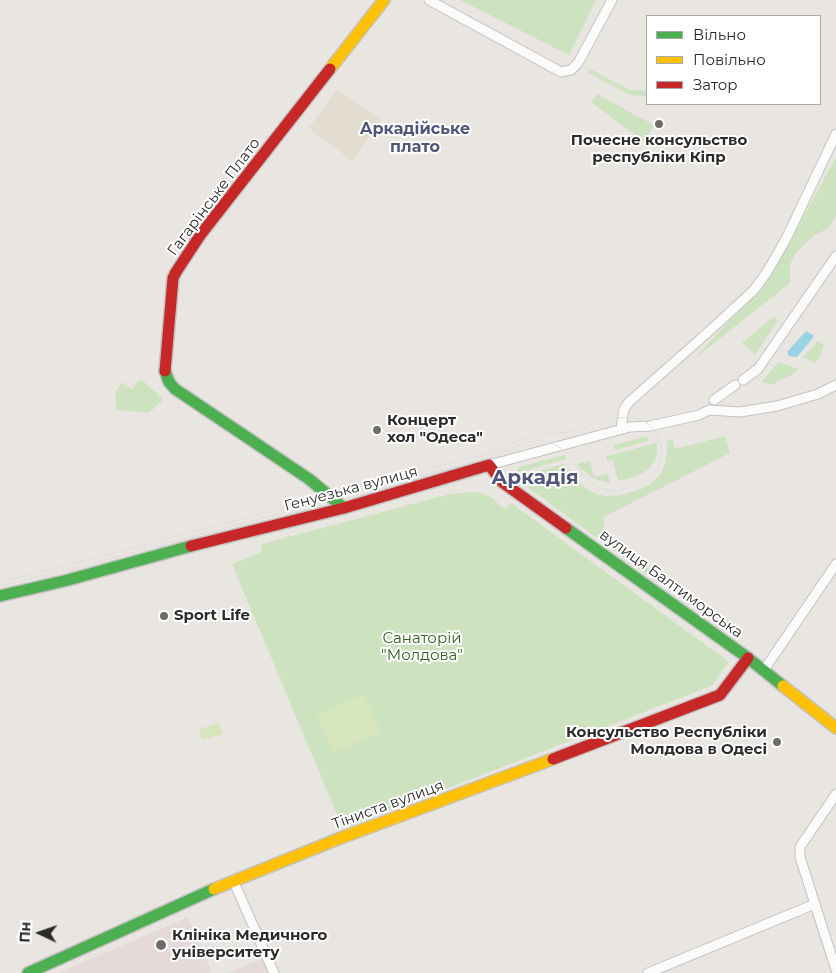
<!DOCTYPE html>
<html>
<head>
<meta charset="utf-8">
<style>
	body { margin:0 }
	#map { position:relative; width:836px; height:973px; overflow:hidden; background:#e9e6e2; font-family:Montserrat,sans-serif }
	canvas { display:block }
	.legend { position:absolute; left:646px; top:15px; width:175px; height:90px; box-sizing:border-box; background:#fff; border:1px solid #aaa; margin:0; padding:6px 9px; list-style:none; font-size:15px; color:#2b2b2b }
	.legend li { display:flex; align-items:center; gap:10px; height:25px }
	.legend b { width:25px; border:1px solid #aaa }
	.north { position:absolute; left:15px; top:908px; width:50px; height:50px; -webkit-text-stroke:4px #fff; paint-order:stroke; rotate:273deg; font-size:14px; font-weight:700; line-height:20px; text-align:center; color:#2b2b2b }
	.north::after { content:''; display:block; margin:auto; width:18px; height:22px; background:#2b2b2b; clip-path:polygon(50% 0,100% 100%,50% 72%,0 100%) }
</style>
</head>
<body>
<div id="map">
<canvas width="836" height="973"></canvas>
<ul class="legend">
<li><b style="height:6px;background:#4caf50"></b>Вільно</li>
<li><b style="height:6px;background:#ffc107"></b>Повільно</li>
<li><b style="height:6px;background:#c62828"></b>Затор</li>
</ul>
<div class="north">Пн</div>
</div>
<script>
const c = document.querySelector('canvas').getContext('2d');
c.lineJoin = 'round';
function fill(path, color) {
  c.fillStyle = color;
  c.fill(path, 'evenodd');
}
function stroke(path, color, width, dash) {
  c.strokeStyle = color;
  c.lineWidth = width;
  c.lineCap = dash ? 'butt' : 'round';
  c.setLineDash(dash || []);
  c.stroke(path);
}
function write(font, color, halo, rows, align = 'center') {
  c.font = font + ' Montserrat,sans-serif';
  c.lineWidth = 4;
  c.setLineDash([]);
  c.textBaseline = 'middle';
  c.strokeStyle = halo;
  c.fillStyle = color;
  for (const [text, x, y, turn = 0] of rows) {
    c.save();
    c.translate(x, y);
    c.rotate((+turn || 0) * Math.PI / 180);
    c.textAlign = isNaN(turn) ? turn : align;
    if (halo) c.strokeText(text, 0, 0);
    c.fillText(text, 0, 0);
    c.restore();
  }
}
fill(new Path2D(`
	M 337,89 L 382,120 L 352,161 L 309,128 Z`), '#e3ddd1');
fill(new Path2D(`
	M 188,917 L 212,973 L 58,973 Z
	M 263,958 L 269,973 L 227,973 Z`), '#e6dad9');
fill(new Path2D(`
	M 460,0 L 596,0 L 569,55 Z
	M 590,69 L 630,90 L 647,91 L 647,96 L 630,95 L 588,73 Z
	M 597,94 L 654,125 L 644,142 L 591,102 Z
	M 836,157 L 836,216 L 828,228 L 812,237 L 796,253 L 790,264 L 790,283 L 694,359 L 761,286 L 778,263 Z
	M 774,316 L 778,320 L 755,355 L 742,343 Z
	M 818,341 L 824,345 L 819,358 L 815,363 L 803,357 Z
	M 778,362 L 799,369 C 791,377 781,379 772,385 L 762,382 Z
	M 139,380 L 142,380 L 162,398 L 162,401 L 149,413 L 117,410 L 115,393 L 122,382 L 132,389 Z
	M 647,436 L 648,441 L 615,450 L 614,445 Z
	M 725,436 L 730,453 L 604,517 L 604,535 L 650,569 L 647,575 L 526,486 L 518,476 L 564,464 C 573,475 581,487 594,493 C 606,498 616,496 628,493 C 657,486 669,471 667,441 L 673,440 L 675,449 Z
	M 657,443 C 659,471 641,475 618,481 L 613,460 L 607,461 L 606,456 Z
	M 564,455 L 567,459 L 517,473 L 516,471 L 519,467 Z
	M 590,461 L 594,477 L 608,474 L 610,483 C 597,481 585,475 577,464 Z
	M 473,492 C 486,493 493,497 501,507 L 507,508 L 511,503 L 729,662 L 711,686 L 343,829 L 232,564 L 259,553 L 261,551 L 262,544 L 450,494 Z`), '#cde2be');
fill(new Path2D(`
	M 364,694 L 381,731 L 333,753 L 317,715 Z
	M 219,723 L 223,734 L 202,740 L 199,729 Z`), '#d6e5bc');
fill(new Path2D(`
	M 806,331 L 813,335 L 813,338 L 797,357 L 789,356 L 787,352 Z`), '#9bd3e4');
const street = new Path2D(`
	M 429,0 L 561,72 L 571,70 L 578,63 L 612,0
	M 743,380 L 758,369 L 836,256
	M 714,400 L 735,385
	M 621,429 L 624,409 L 629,402 L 706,334 L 754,290 L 767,272 L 786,239 L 836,134
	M 489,465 L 630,427 L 650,426 L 699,415 L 709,410 L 740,412 L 777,406 L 818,394 L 836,385
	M 764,670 L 836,564
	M 836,794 L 800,847 L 800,857 L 836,970
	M 233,880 L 274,973
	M 648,973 L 815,904`);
const fast = new Path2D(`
	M 165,371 L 169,382 L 175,389 L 309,479 L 344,508
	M 566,528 L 748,658 L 783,686
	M 0,596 L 68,580 L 191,546
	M 28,973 L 214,889`);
const slow = new Path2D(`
	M 330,69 L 384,0
	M 783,686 L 836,728
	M 214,889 L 338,839 L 553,759`);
const jam = new Path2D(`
	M 165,371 L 173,278 L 176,272 L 201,234 L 330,69
	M 191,546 L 344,508 L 489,465 L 502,482 L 566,528
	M 553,759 L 720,695 L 748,658`);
stroke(street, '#c3c2c1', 11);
stroke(fast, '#c3c2c1', 14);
stroke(slow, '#c3c2c1', 14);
stroke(jam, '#c3c2c1', 14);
stroke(street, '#fcfbfb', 9);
stroke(fast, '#4caf50', 11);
stroke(slow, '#ffc107', 11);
stroke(jam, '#c62828', 11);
stroke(new Path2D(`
	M 0,582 L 68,565 L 485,454 C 503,447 520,439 539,435 C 550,433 561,434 572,431 C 597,425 639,402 656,434 C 661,442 663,453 660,463 C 656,474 647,482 636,486 C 604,497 592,487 573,462 C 566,453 560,446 550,442 C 528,436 508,452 488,458 L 68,570 L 0,586`), '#dededf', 1);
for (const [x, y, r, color] of [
	[659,124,5,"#6e6c6b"],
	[377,430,5,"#6e6c6b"],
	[164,616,5,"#6e6c6b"],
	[777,742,5,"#6e6c6b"],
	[161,945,6,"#6e6c6b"]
]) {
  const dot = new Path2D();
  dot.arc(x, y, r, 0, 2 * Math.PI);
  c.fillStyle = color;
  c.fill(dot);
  stroke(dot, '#fff', 2);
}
write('bold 15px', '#2b2b2b', '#fff', [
	["Почесне консульство",659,141,"center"],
	["республіки Кіпр",659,158,"center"],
	["Концерт",387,421],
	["хол \"Одеса\"",387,438],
	["Sport Life",174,616],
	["Консульство Республіки",767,733,"right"],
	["Молдова в Одесі",767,750,"right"],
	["Клініка Медичного",172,936],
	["університету",172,953]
], 'left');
write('15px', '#2b2b2b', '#fff', [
	["Гагарінське Плато",214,197,-53],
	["Генуезька вулиця",351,489,-15],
	["вулиця Балтиморська",671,584,36],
	["Тіниста вулиця",388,805,-20]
]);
write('15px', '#306320', '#fff', [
	["Санаторій",422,639],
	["\"Молдова\"",422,656]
]);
write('bold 16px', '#4f5779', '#fff', [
	["Аркадійське",415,129],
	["плато",415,147]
]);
write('bold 20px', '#4f5779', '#fff', [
	["Аркадія",535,478]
]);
</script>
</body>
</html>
